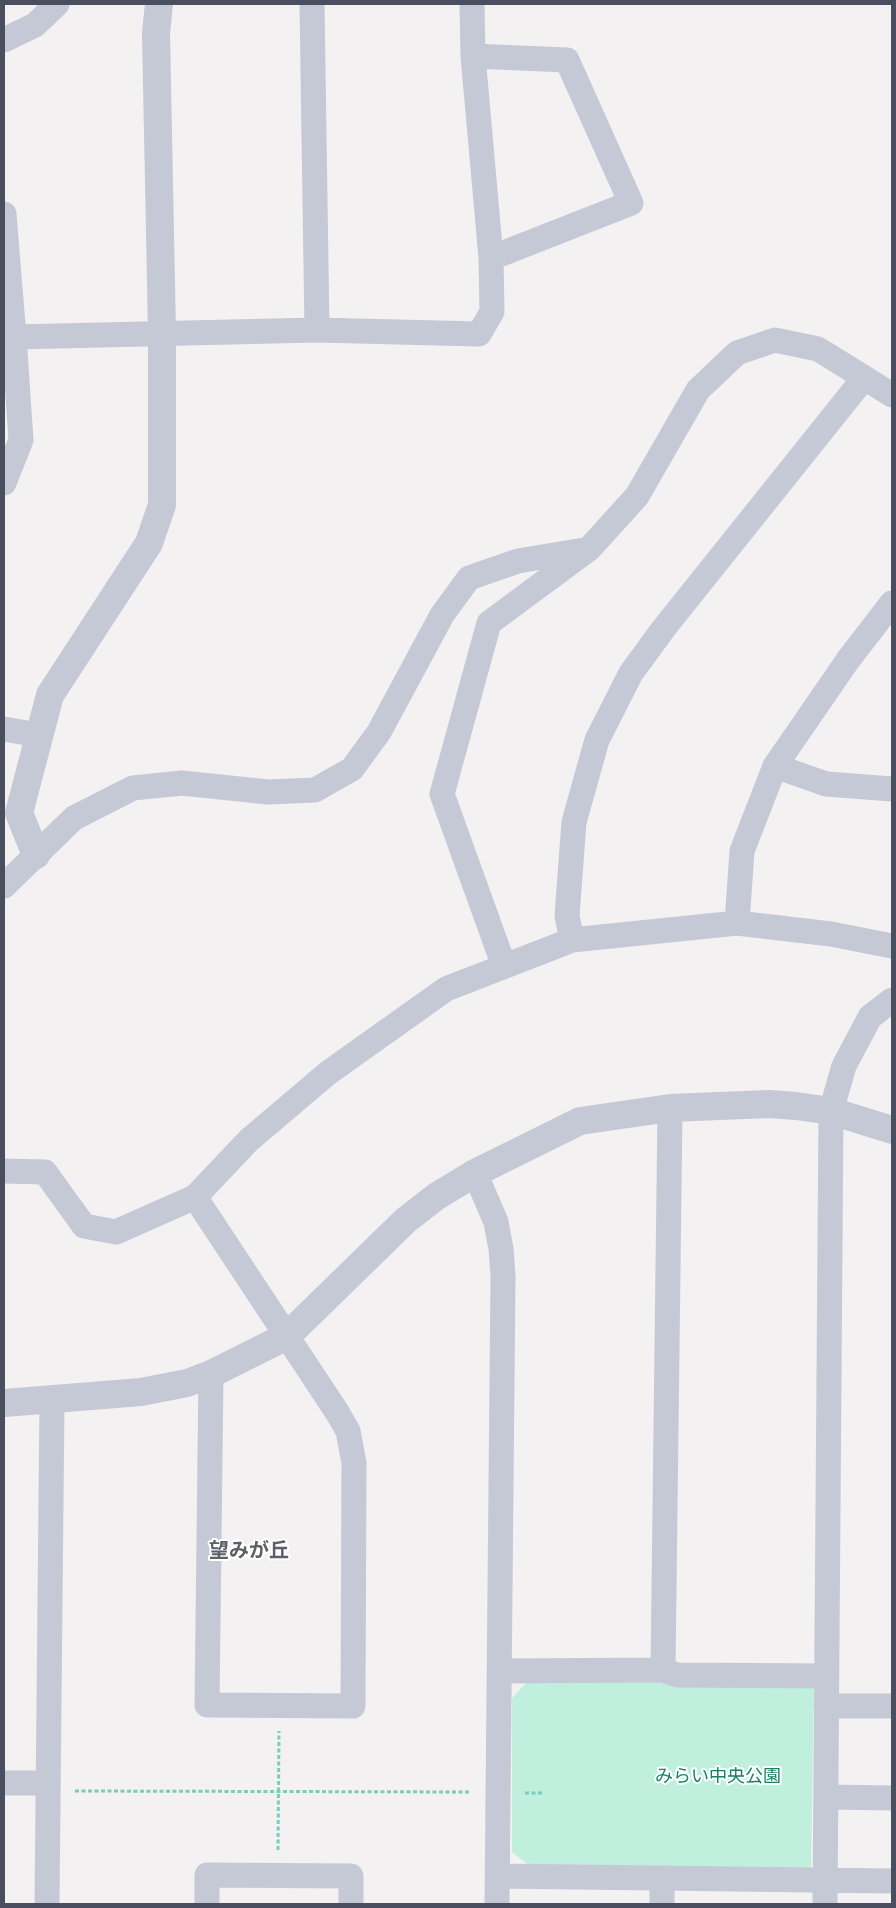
<!DOCTYPE html>
<html>
<head>
<meta charset="utf-8">
<style>
	body { margin:0 }
	#map { position:relative; width:896px; height:1908px; overflow:hidden; background:#f3f1f1; font-family:Commissioner,sans-serif }
	canvas { display:block }
	.frame { position:absolute; inset:0; border:5px solid #494f5e; pointer-events:none }
</style>
</head>
<body>
<div id="map">
<canvas width="896" height="1908"></canvas>
<div class="frame"></div>
</div>
<script>
const c = document.querySelector('canvas').getContext('2d');
c.lineJoin = 'round';
function fill(path, color) {
  c.fillStyle = color;
  c.fill(path, 'evenodd');
}
function stroke(path, color, width, dash) {
  c.strokeStyle = color;
  c.lineWidth = width;
  c.lineCap = dash ? 'butt' : 'round';
  c.setLineDash(dash || []);
  c.stroke(path);
}
function write(font, color, halo, rows, align = 'center') {
  c.font = font + ' Commissioner,"Noto Sans JP",sans-serif';
  c.lineWidth = 4;
  c.setLineDash([]);
  c.textBaseline = 'middle';
  c.strokeStyle = halo;
  c.fillStyle = color;
  for (const [text, x, y, turn = 0] of rows) {
    c.save();
    c.translate(x, y);
    c.rotate((+turn || 0) * Math.PI / 180);
    c.textAlign = isNaN(turn) ? turn : align;
    if (halo) c.strokeText(text, 0, 0);
    c.fillText(text, 0, 0);
    c.restore();
  }
}
fill(new Path2D(`
	M 527,1682 L 814,1684 L 811,1869 L 528,1865 L 512,1852 L 512,1698 Z`), '#c1efde');
stroke(new Path2D(`
	M 75,1791 L 471,1792
	M 525,1793 L 542,1793
	M 278,1850 L 279,1731`), '#79cdb9', 3, [4, 2.5]);
stroke(new Path2D(`
	M 312,4 L 317,330
	M 4,40 L 35,25 L 57,4
	M 473,56 L 567,60 L 631,203 L 491,258
	M 4,214 L 14,337 L 21,440 L 4,483
	M 14,337 L 317,330 L 479,334 L 492,312 L 491,258 L 473,56 L 472,4
	M 4,729 L 38,735
	M 775,766 L 826,784 L 892,789
	M 4,886 L 74,818 L 133,788 L 182,783 L 268,792 L 315,790 L 352,769 L 379,732 L 442,615 L 469,578 L 518,561 L 584,550
	M 737,923 L 742,851 L 775,766 L 848,660 L 892,603
	M 572,940 L 567,916 L 574,822 L 597,740 L 631,673 L 664,628 L 864,378
	M 504,966 L 442,794 L 489,623 L 589,549 L 637,496 L 698,390 L 737,353 L 775,340 L 818,349 L 892,395
	M 4,1171 L 45,1172 L 84,1226 L 116,1232 L 195,1197 L 249,1140 L 328,1073 L 446,989 L 572,940 L 737,923 L 831,934 L 892,946
	M 475,1173 L 496,1222 L 501,1249 L 503,1276 L 497,1904
	M 195,1197 L 337,1412 L 348,1431 L 354,1463 L 353,1706 L 207,1705 L 211,1374
	M 663,1670 L 677,1675 L 826,1676
	M 500,1671 L 663,1670 L 670,1108
	M 826,1706 L 892,1706
	M 4,1783 L 48,1783
	M 826,1797 L 892,1798
	M 498,1876 L 892,1881
	M 47,1904 L 52,1401
	M 207,1904 L 207,1875 L 351,1876 L 351,1904
	M 662,1904 L 662,1878
	M 825,1904 L 831,1111 L 844,1066 L 870,1017 L 892,1000`), '#c5c9d5', 25);
stroke(new Path2D(`
	M 36,855 L 19,813 L 50,695 L 149,543 L 162,505 L 162,333 L 156,33 L 159,4
	M 4,1403 L 141,1392 L 187,1383 L 211,1374 L 287,1336 L 406,1220 L 437,1196 L 475,1173 L 580,1121 L 670,1108 L 769,1104 L 796,1106 L 831,1111 L 892,1130`), '#c5c9d5', 28);
write('18px', '#198066', '#fff', [
	["みらい中央公園",718,1776]
]);
write('bold 20px', '#5d5f66', '#fff', [
	["望みが丘",249,1550]
]);
</script>
</body>
</html>
